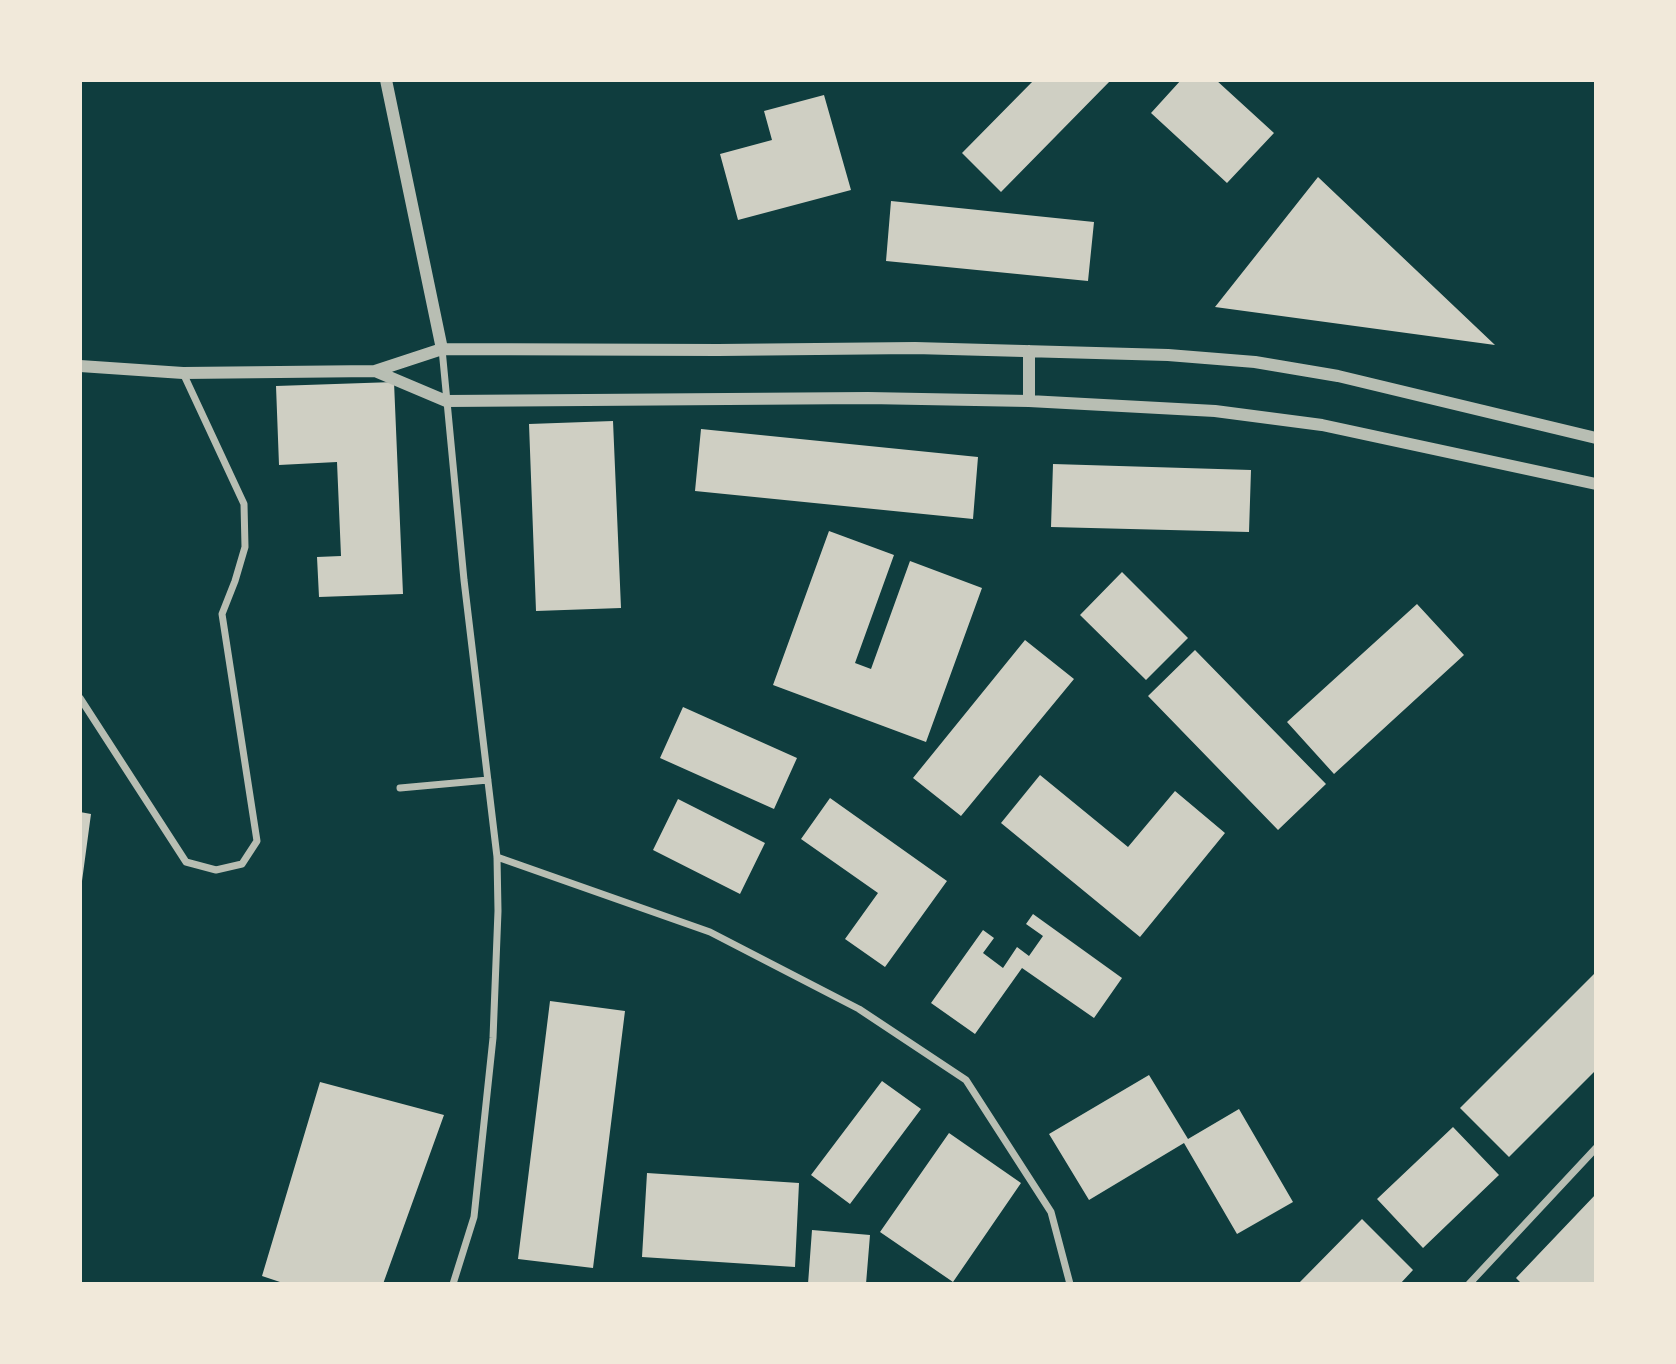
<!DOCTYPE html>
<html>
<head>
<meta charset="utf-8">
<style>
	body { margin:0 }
	#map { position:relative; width:1676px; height:1364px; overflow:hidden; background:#0f3d3e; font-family:"Golos Text",sans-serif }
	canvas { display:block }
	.frame { position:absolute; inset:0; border:82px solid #f1e9da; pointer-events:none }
</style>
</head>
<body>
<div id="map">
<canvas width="1676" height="1364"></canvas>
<div class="frame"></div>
</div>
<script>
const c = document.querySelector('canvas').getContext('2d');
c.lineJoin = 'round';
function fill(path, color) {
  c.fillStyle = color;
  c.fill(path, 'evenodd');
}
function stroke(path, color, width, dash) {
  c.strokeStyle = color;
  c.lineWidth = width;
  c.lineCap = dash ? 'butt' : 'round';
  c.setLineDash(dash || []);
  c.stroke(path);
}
fill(new Path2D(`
	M 1034,80 L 1111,80 L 1001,192 L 962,153 Z
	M 1181,80 L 1216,80 L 1274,133 L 1227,183 L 1151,113 Z
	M 824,95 L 851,190 L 738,220 L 720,154 L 772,140 L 764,111 Z
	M 1318,177 L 1495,345 L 1215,307 Z
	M 891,201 L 1094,222 L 1088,281 L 886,261 Z
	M 394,382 L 403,594 L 319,597 L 317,557 L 341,556 L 337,462 L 279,465 L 276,386 Z
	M 613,421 L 621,608 L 536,611 L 529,424 Z
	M 701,429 L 978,457 L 973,519 L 695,491 Z
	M 1053,464 L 1251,470 L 1249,532 L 1051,527 Z
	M 829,531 L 894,555 L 855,663 L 871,669 L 910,561 L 982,588 L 926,742 L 773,685 Z
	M 1122,572 L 1188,638 L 1146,680 L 1080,615 Z
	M 1417,604 L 1464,655 L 1334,774 L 1287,722 Z
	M 1025,640 L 1074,679 L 961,816 L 913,778 Z
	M 1195,650 L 1326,784 L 1278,830 L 1148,696 Z
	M 683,707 L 797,758 L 774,809 L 660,758 Z
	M 1040,775 L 1128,847 L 1175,791 L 1225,833 L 1140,937 L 1001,823 Z
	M 830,798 L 947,881 L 885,967 L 845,939 L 878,893 L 801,839 Z
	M 678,799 L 765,843 L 740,894 L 653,850 Z
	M 80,812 L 91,814 L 82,881 L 80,881 Z
	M 1033,914 L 1122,978 L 1094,1018 L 1022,968 L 975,1034 L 931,1003 L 983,930 L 994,938 L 983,953 L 1003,968 L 1017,947 L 1029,956 L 1043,936 L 1026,924 Z
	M 1594,974 L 1596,975 L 1596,1070 L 1509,1157 L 1460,1108 Z
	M 550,1001 L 625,1011 L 593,1268 L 518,1259 Z
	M 1149,1075 L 1188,1139 L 1239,1109 L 1293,1202 L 1237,1234 L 1184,1143 L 1089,1200 L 1049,1134 Z
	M 882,1081 L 921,1109 L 850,1204 L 811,1175 Z
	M 320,1082 L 444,1115 L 383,1284 L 286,1284 L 262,1276 Z
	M 1453,1127 L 1499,1175 L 1423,1248 L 1377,1199 Z
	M 949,1133 L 1021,1183 L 953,1282 L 880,1232 Z
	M 647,1173 L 799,1183 L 795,1267 L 642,1257 Z
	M 1596,1194 L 1596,1284 L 1522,1284 L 1516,1278 Z
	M 1362,1219 L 1413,1270 L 1400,1284 L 1298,1284 Z
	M 812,1230 L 870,1235 L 866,1284 L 808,1284 Z`), '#cfcfc3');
stroke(new Path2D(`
	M 442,349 L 464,580 L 497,857 L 498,911 L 493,1038 L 474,1217 L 453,1284
	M 80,698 L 186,862 L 216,870 L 242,864 L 257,841 L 222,614 L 235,581 L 245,547 L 244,504 L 183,373
	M 400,788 L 488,780
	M 497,857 L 710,932 L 859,1009 L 966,1080 L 1051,1212 L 1070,1284
	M 1469,1284 L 1596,1148`), '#b8beb3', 7);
stroke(new Path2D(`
	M 386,80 L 442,349
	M 80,366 L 183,373 L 375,371 L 442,349 L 718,350 L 915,348 L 1168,355 L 1255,362 L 1338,376 L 1596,438
	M 375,371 L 446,401 L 868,398 L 1029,401 L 1215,411 L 1322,425 L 1596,484
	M 1029,401 L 1029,351`), '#b8beb3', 12);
</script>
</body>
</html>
